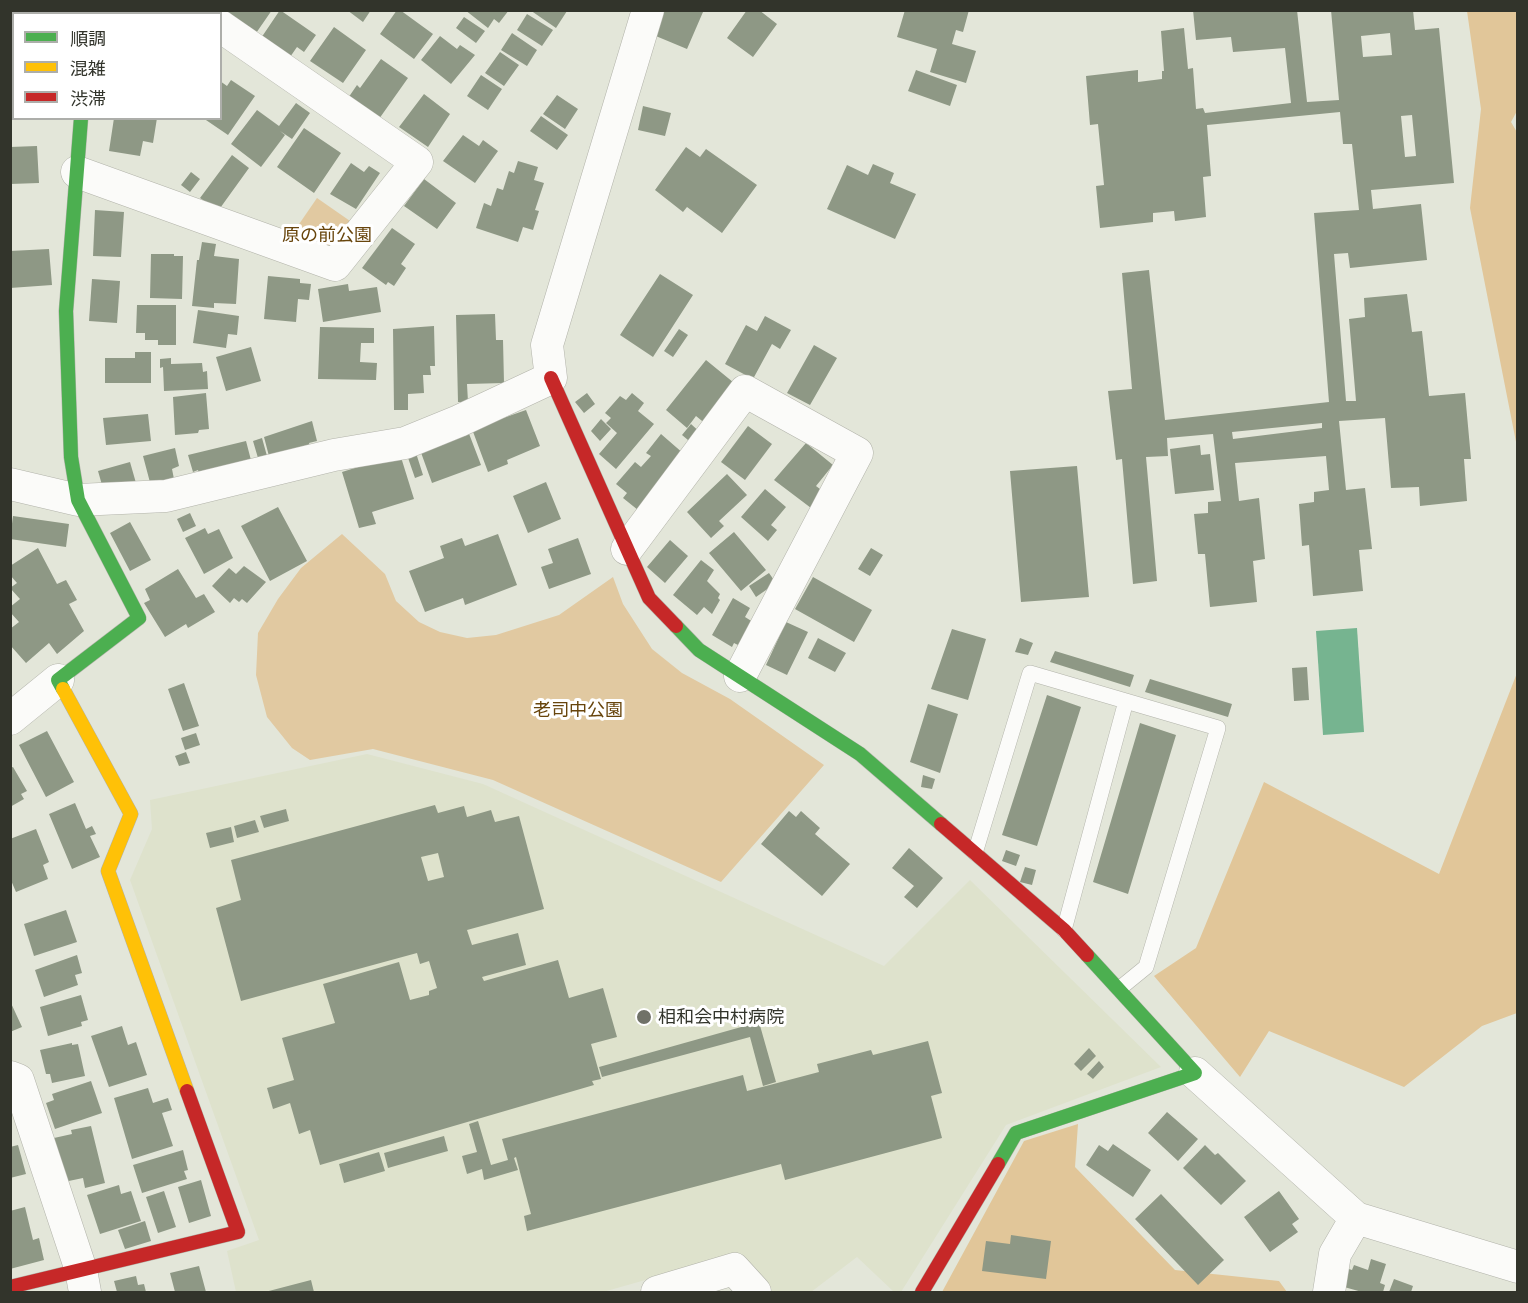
<!DOCTYPE html>
<html>
<head>
<meta charset="utf-8">
<style>
	body { margin:0 }
	#map { position:relative; width:1528px; height:1303px; overflow:hidden; background:#e3e6d9; font-family:"Exo 2","Noto Sans JP",sans-serif }
	canvas { display:block }
	.frame { position:absolute; inset:0; border:12px solid #32342b; pointer-events:none }
	.legend { position:absolute; left:12px; top:12px; width:210px; height:108px; box-sizing:border-box; background:#fff; border:2px solid #adaeaa; margin:0; padding:8px 10px; list-style:none; font-size:18px; color:#32342b }
	.legend li { display:flex; align-items:center; gap:12px; height:30px }
	.legend b { width:30px; border:2px solid #adaeaa }
</style>
</head>
<body>
<div id="map">
<canvas width="1528" height="1303"></canvas>
<div class="frame"></div>
<ul class="legend">
<li><b style="height:8px;background:#4caf50"></b>順調</li>
<li><b style="height:8px;background:#ffc107"></b>混雑</li>
<li><b style="height:8px;background:#c62828"></b>渋滞</li>
</ul>
</div>
<script>
const c = document.querySelector('canvas').getContext('2d');
c.lineJoin = 'round';
function fill(path, color) {
  c.fillStyle = color;
  c.fill(path, 'evenodd');
}
function stroke(path, color, width, dash) {
  c.strokeStyle = color;
  c.lineWidth = width;
  c.lineCap = dash ? 'butt' : 'round';
  c.setLineDash(dash || []);
  c.stroke(path);
}
function write(font, color, halo, rows, align = 'center') {
  c.font = font + ' "Exo 2","Noto Sans JP",sans-serif';
  c.lineWidth = 6;
  c.setLineDash([]);
  c.textBaseline = 'middle';
  c.strokeStyle = halo;
  c.fillStyle = color;
  for (const [text, x, y, turn = 0] of rows) {
    c.save();
    c.translate(x, y);
    c.rotate((+turn || 0) * Math.PI / 180);
    c.textAlign = isNaN(turn) ? turn : align;
    if (halo) c.strokeText(text, 0, 0);
    c.fillText(text, 0, 0);
    c.restore();
  }
}
fill(new Path2D(`
	M 367,754 L 483,784 L 884,966 L 970,880 L 1161,1067 L 1006,1125 L 901,1292 L 894,1292 L 857,1257 L 811,1292 L 773,1292 L 737,1254 L 603,1292 L 236,1292 L 227,1251 L 259,1240 L 130,880 L 152,829 L 150,800 Z`), '#dee2cc');
fill(new Path2D(`
	M 317,198 L 363,230 L 335,265 L 284,246 Z
	M 342,534 L 385,574 L 396,601 L 419,622 L 440,632 L 467,638 L 496,635 L 559,615 L 613,577 L 623,604 L 652,649 L 682,673 L 730,699 L 824,765 L 721,882 L 493,780 L 373,749 L 310,760 L 292,748 L 267,717 L 256,675 L 258,633 L 278,599 L 301,568 Z`), '#e1c9a1');
fill(new Path2D(`
	M 1467,11 L 1517,11 L 1517,111 L 1511,122 L 1518,134 L 1517,447 L 1470,208 L 1481,109 Z
	M 1517,673 L 1517,1013 L 1482,1026 L 1404,1087 L 1269,1031 L 1240,1077 L 1154,976 L 1196,948 L 1264,782 L 1439,874 Z
	M 1078,1124 L 1075,1167 L 1175,1270 L 1279,1281 L 1287,1292 L 942,1292 L 1024,1141 Z`), '#e1c699');
fill(new Path2D(`
	M 1357,628 L 1364,732 L 1323,735 L 1316,631 Z`), '#76b490');
fill(new Path2D(`
	M 10,10 L 46,10 L 47,14 L 14,14 L 14,28 L 10,29 Z
	M 95,10 L 136,10 L 137,14 L 96,14 Z
	M 212,10 L 272,10 L 252,39 Z
	M 280,10 L 316,35 L 304,52 L 297,47 L 288,60 L 257,44 Z
	M 347,10 L 371,10 L 363,22 Z
	M 397,10 L 400,10 L 433,34 L 414,59 L 380,34 Z
	M 465,10 L 509,10 L 499,23 L 494,19 L 488,28 Z
	M 530,10 L 566,10 L 567,11 L 556,28 Z
	M 661,10 L 703,12 L 687,49 L 651,34 Z
	M 747,10 L 759,10 L 777,24 L 753,57 L 727,38 Z
	M 905,10 L 969,10 L 963,32 L 956,30 L 952,44 L 976,51 L 966,83 L 930,72 L 937,49 L 897,37 Z
	M 1193,10 L 1297,10 L 1307,102 L 1339,100 L 1331,10 L 1413,10 L 1415,30 L 1439,28 L 1454,183 L 1371,190 L 1373,209 L 1421,204 L 1427,260 L 1350,268 L 1348,253 L 1334,254 L 1346,401 L 1356,401 L 1349,319 L 1365,317 L 1364,298 L 1407,294 L 1412,332 L 1422,331 L 1429,396 L 1465,393 L 1471,459 L 1464,459 L 1467,501 L 1420,506 L 1419,487 L 1391,488 L 1385,418 L 1339,421 L 1346,490 L 1365,488 L 1372,549 L 1359,550 L 1363,591 L 1313,596 L 1309,545 L 1302,546 L 1299,504 L 1314,502 L 1314,492 L 1329,490 L 1326,456 L 1235,463 L 1239,501 L 1259,498 L 1265,559 L 1253,561 L 1257,602 L 1210,607 L 1205,554 L 1198,554 L 1194,514 L 1208,513 L 1208,502 L 1221,501 L 1213,434 L 1167,438 L 1168,456 L 1146,457 L 1157,581 L 1133,584 L 1122,459 L 1116,460 L 1108,391 L 1132,389 L 1122,273 L 1149,270 L 1165,420 L 1329,402 L 1314,213 L 1359,210 L 1352,144 L 1343,144 L 1340,112 L 1207,125 L 1211,176 L 1203,177 L 1206,217 L 1175,221 L 1174,211 L 1153,213 L 1153,222 L 1100,228 L 1096,186 L 1104,185 L 1098,124 L 1090,125 L 1086,76 L 1138,70 L 1138,82 L 1162,79 L 1162,71 L 1164,71 L 1161,31 L 1184,28 L 1188,69 L 1193,68 L 1196,109 L 1203,108 L 1205,113 L 1291,103 L 1285,48 L 1233,52 L 1231,37 L 1196,40 ZM 1390,33 L 1392,55 L 1363,57 L 1361,36 ZM 1412,115 L 1416,156 L 1405,157 L 1401,116 ZM 1322,423 L 1322,428 L 1233,439 L 1232,432 Z
	M 527,14 L 553,30 L 542,46 L 517,30 Z
	M 464,17 L 485,31 L 476,43 L 456,28 Z
	M 334,27 L 366,50 L 343,83 L 310,61 Z
	M 512,33 L 537,50 L 527,66 L 501,50 Z
	M 440,36 L 457,49 L 460,45 L 475,55 L 451,84 L 421,60 Z
	M 500,52 L 519,65 L 504,86 L 485,73 Z
	M 381,59 L 408,78 L 374,126 L 344,104 L 357,85 L 360,88 Z
	M 916,70 L 957,85 L 950,106 L 908,91 Z
	M 481,75 L 502,89 L 488,110 L 467,96 Z
	M 231,80 L 255,96 L 228,135 L 203,118 L 220,118 L 220,81 L 227,86 Z
	M 424,94 L 450,114 L 428,147 L 399,127 Z
	M 557,95 L 578,109 L 565,129 L 543,114 Z
	M 296,103 L 310,113 L 292,139 L 280,131 L 285,135 L 261,167 L 231,144 L 257,110 L 279,126 Z
	M 643,106 L 671,113 L 665,136 L 638,130 Z
	M 541,116 L 568,135 L 557,150 L 530,131 Z
	M 114,118 L 157,118 L 153,143 L 143,141 L 140,156 L 109,151 Z
	M 304,128 L 341,153 L 314,193 L 277,167 Z
	M 463,135 L 479,146 L 483,140 L 498,151 L 475,183 L 443,161 Z
	M 37,146 L 39,183 L 10,184 L 10,147 Z
	M 686,147 L 700,157 L 706,149 L 757,185 L 722,233 L 687,207 L 683,212 L 655,190 Z
	M 232,155 L 249,168 L 218,211 L 200,198 Z
	M 518,161 L 538,167 L 534,180 L 544,183 L 535,210 L 539,211 L 533,230 L 523,227 L 518,242 L 476,228 L 484,203 L 491,206 L 497,188 L 503,190 L 509,171 L 514,173 Z
	M 351,163 L 364,172 L 369,166 L 380,173 L 356,209 L 330,194 Z
	M 873,164 L 894,173 L 890,183 L 916,194 L 895,239 L 827,209 L 847,165 L 868,175 Z
	M 191,172 L 200,179 L 190,192 L 181,185 Z
	M 424,179 L 456,203 L 437,229 L 404,206 Z
	M 95,210 L 124,212 L 121,257 L 93,256 Z
	M 392,228 L 415,244 L 401,264 L 406,268 L 394,286 L 388,282 L 386,285 L 362,268 Z
	M 202,242 L 216,244 L 214,256 L 239,259 L 236,304 L 214,303 L 214,308 L 192,306 L 197,260 L 199,260 Z
	M 49,249 L 52,285 L 10,288 L 10,251 Z
	M 151,254 L 174,254 L 174,256 L 183,256 L 182,299 L 150,298 Z
	M 660,274 L 693,295 L 653,357 L 620,335 Z
	M 268,276 L 300,279 L 300,283 L 311,284 L 309,300 L 298,299 L 296,322 L 264,319 Z
	M 92,279 L 120,281 L 117,323 L 89,321 Z
	M 348,284 L 349,291 L 377,287 L 381,312 L 323,322 L 318,289 Z
	M 137,305 L 176,305 L 176,345 L 158,345 L 158,340 L 145,340 L 145,333 L 136,333 Z
	M 198,310 L 239,316 L 237,335 L 228,334 L 226,348 L 193,343 Z
	M 495,314 L 496,340 L 503,340 L 504,383 L 467,384 L 468,402 L 458,402 L 456,315 Z
	M 765,316 L 791,330 L 780,349 L 772,344 L 753,379 L 725,364 L 746,325 L 757,331 Z
	M 434,326 L 435,366 L 430,366 L 431,375 L 423,375 L 424,393 L 408,394 L 408,410 L 394,410 L 393,329 Z
	M 320,327 L 374,328 L 374,343 L 361,343 L 360,362 L 377,363 L 376,380 L 318,379 Z
	M 679,329 L 688,335 L 673,357 L 664,351 Z
	M 814,345 L 837,358 L 810,405 L 787,393 Z
	M 251,347 L 261,381 L 226,391 L 216,357 Z
	M 135,352 L 151,352 L 151,383 L 105,383 L 105,358 L 135,358 Z
	M 171,358 L 171,364 L 202,363 L 203,372 L 207,371 L 208,389 L 164,391 L 163,367 L 160,368 L 160,359 Z
	M 706,360 L 739,387 L 707,425 L 696,416 L 687,428 L 666,410 Z
	M 206,393 L 209,429 L 199,430 L 198,433 L 175,435 L 173,397 Z
	M 587,393 L 595,404 L 584,413 L 575,402 Z
	M 632,393 L 644,403 L 638,411 L 654,424 L 616,469 L 599,454 L 617,433 L 606,423 L 611,418 L 605,413 L 620,396 L 626,400 Z
	M 526,410 L 540,446 L 507,460 L 508,464 L 488,472 L 472,429 Z
	M 148,414 L 151,441 L 106,445 L 103,418 Z
	M 601,419 L 611,429 L 600,441 L 591,431 Z
	M 312,421 L 317,441 L 309,443 L 311,449 L 270,460 L 264,437 Z
	M 691,424 L 703,435 L 694,445 L 682,435 Z
	M 748,426 L 772,444 L 745,480 L 721,462 Z
	M 468,431 L 481,465 L 432,483 L 419,447 Z
	M 661,434 L 684,454 L 638,510 L 623,498 L 627,493 L 616,484 L 635,462 L 641,467 L 651,456 L 646,453 Z
	M 262,438 L 267,456 L 258,458 L 253,441 Z
	M 246,441 L 252,464 L 201,480 L 198,470 L 193,472 L 188,455 Z
	M 806,443 L 833,465 L 816,486 L 824,492 L 811,508 L 774,480 Z
	M 1200,445 L 1201,455 L 1210,454 L 1214,490 L 1175,494 L 1170,449 Z
	M 175,448 L 179,466 L 172,469 L 175,484 L 152,490 L 143,456 Z
	M 416,453 L 423,475 L 415,478 L 407,455 Z
	M 400,454 L 414,499 L 372,512 L 376,524 L 359,528 L 342,472 Z
	M 130,462 L 138,490 L 102,485 L 98,471 Z
	M 1077,466 L 1089,597 L 1021,602 L 1010,471 Z
	M 727,474 L 747,495 L 719,521 L 724,526 L 711,538 L 687,512 Z
	M 546,482 L 561,519 L 528,533 L 513,496 Z
	M 765,489 L 786,507 L 771,525 L 777,530 L 768,541 L 741,517 Z
	M 278,507 L 307,561 L 270,581 L 241,526 Z
	M 190,513 L 196,526 L 183,532 L 177,519 Z
	M 13,516 L 69,524 L 66,547 L 10,539 Z
	M 130,522 L 151,560 L 130,571 L 110,533 Z
	M 205,528 L 208,534 L 219,529 L 233,558 L 204,574 L 185,538 Z
	M 734,532 L 766,570 L 741,591 L 709,553 Z
	M 498,534 L 517,585 L 465,605 L 463,598 L 425,612 L 409,571 L 444,558 L 440,546 L 462,538 L 465,546 Z
	M 578,538 L 591,574 L 549,589 L 541,567 L 553,563 L 548,549 Z
	M 670,540 L 688,556 L 665,583 L 647,567 Z
	M 38,548 L 57,584 L 66,580 L 77,600 L 69,604 L 84,631 L 57,654 L 49,643 L 26,663 L 10,645 L 10,629 L 19,622 L 10,612 L 10,607 L 20,599 L 10,588 L 17,583 L 10,575 L 10,566 Z
	M 871,548 L 883,555 L 870,576 L 858,569 Z
	M 701,560 L 714,570 L 707,581 L 720,594 L 718,598 L 720,600 L 712,614 L 704,607 L 697,615 L 673,595 Z
	M 244,566 L 266,582 L 247,603 L 242,599 L 239,602 L 234,598 L 230,603 L 212,586 L 229,568 L 236,574 Z
	M 178,569 L 196,598 L 204,594 L 215,612 L 188,628 L 186,624 L 165,637 L 144,603 L 150,600 L 145,589 Z
	M 769,573 L 776,583 L 756,597 L 749,586 Z
	M 813,577 L 872,610 L 854,642 L 795,609 Z
	M 733,598 L 750,608 L 745,617 L 753,622 L 740,646 L 734,643 L 732,647 L 712,635 Z
	M 786,622 L 808,632 L 787,675 L 766,665 Z
	M 952,629 L 986,639 L 968,700 L 931,689 Z
	M 818,638 L 846,653 L 835,672 L 808,658 Z
	M 1020,638 L 1033,643 L 1028,655 L 1015,652 Z
	M 1055,651 L 1134,675 L 1130,687 L 1050,662 Z
	M 1307,667 L 1309,700 L 1294,701 L 1292,668 Z
	M 1150,679 L 1232,704 L 1228,717 L 1145,692 Z
	M 184,683 L 199,726 L 183,731 L 168,689 Z
	M 1047,695 L 1081,707 L 1037,846 L 1002,835 Z
	M 928,704 L 958,714 L 940,773 L 910,762 Z
	M 1140,723 L 1176,735 L 1128,894 L 1093,882 Z
	M 47,731 L 74,782 L 46,797 L 19,745 Z
	M 196,733 L 200,745 L 185,750 L 181,738 Z
	M 186,752 L 190,763 L 179,766 L 175,756 Z
	M 13,767 L 27,791 L 21,794 L 24,799 L 10,807 L 10,768 Z
	M 923,775 L 935,779 L 932,789 L 921,787 Z
	M 75,803 L 86,829 L 92,826 L 96,834 L 90,836 L 100,857 L 72,869 L 49,814 Z
	M 435,805 L 438,813 L 464,806 L 467,817 L 491,810 L 495,822 L 519,816 L 544,909 L 467,930 L 472,945 L 518,933 L 526,965 L 482,977 L 484,981 L 558,960 L 569,998 L 603,988 L 617,1037 L 591,1044 L 601,1079 L 592,1081 L 594,1085 L 320,1165 L 310,1130 L 299,1134 L 290,1103 L 273,1109 L 267,1088 L 294,1080 L 282,1038 L 335,1023 L 323,984 L 399,962 L 410,1000 L 429,995 L 429,991 L 437,988 L 429,961 L 420,964 L 417,953 L 241,1001 L 216,908 L 241,900 L 231,860 ZM 438,853 L 444,877 L 428,881 L 421,857 Z
	M 286,809 L 289,821 L 264,828 L 260,816 Z
	M 789,811 L 796,817 L 801,811 L 820,828 L 815,834 L 850,864 L 822,896 L 761,844 Z
	M 255,820 L 259,832 L 237,838 L 234,826 Z
	M 231,827 L 234,842 L 210,848 L 206,833 Z
	M 36,829 L 49,862 L 43,865 L 48,879 L 16,892 L 10,878 L 10,839 Z
	M 909,848 L 943,878 L 917,908 L 904,897 L 914,886 L 892,868 Z
	M 1006,850 L 1020,855 L 1016,866 L 1002,861 Z
	M 1025,867 L 1036,870 L 1032,885 L 1020,882 Z
	M 66,910 L 77,942 L 34,956 L 24,924 Z
	M 77,955 L 82,973 L 75,975 L 78,985 L 44,997 L 35,970 Z
	M 81,995 L 88,1020 L 81,1022 L 82,1026 L 48,1036 L 40,1007 Z
	M 10,1001 L 22,1027 L 10,1032 Z
	M 759,1022 L 776,1082 L 763,1086 L 750,1037 L 602,1077 L 599,1067 Z
	M 122,1026 L 128,1045 L 136,1042 L 147,1075 L 109,1087 L 91,1036 Z
	M 928,1041 L 942,1093 L 931,1096 L 942,1138 L 785,1180 L 781,1164 L 527,1231 L 524,1216 L 531,1214 L 516,1157 L 514,1158 L 518,1170 L 484,1180 L 482,1169 L 467,1174 L 462,1156 L 477,1152 L 469,1124 L 478,1121 L 491,1165 L 508,1160 L 502,1139 L 743,1075 L 747,1091 L 819,1072 L 817,1064 L 871,1050 L 873,1055 Z
	M 72,1043 L 72,1045 L 78,1044 L 85,1076 L 52,1083 L 50,1074 L 46,1074 L 40,1050 Z
	M 1089,1048 L 1096,1056 L 1081,1071 L 1074,1064 Z
	M 1099,1061 L 1104,1067 L 1093,1079 L 1087,1074 Z
	M 91,1081 L 102,1113 L 55,1129 L 46,1103 L 54,1100 L 52,1094 Z
	M 148,1088 L 153,1103 L 168,1098 L 172,1110 L 162,1113 L 173,1146 L 132,1159 L 114,1098 Z
	M 1167,1112 L 1198,1139 L 1178,1161 L 1148,1133 Z
	M 91,1126 L 105,1183 L 85,1188 L 83,1178 L 64,1182 L 54,1138 L 72,1134 L 71,1130 Z
	M 444,1136 L 448,1151 L 388,1168 L 384,1153 Z
	M 1113,1144 L 1151,1170 L 1133,1197 L 1086,1165 L 1099,1145 L 1108,1151 Z
	M 18,1145 L 26,1174 L 10,1178 L 10,1147 Z
	M 1205,1145 L 1215,1155 L 1218,1153 L 1246,1181 L 1221,1205 L 1183,1168 Z
	M 183,1150 L 188,1170 L 184,1171 L 187,1179 L 142,1193 L 133,1165 Z
	M 379,1152 L 385,1171 L 344,1183 L 339,1164 Z
	M 201,1180 L 211,1216 L 189,1223 L 178,1187 Z
	M 119,1185 L 121,1194 L 131,1191 L 141,1221 L 100,1234 L 87,1195 Z
	M 164,1191 L 176,1227 L 158,1233 L 146,1197 Z
	M 1279,1191 L 1299,1219 L 1292,1224 L 1298,1232 L 1270,1252 L 1244,1217 Z
	M 1161,1194 L 1224,1260 L 1198,1285 L 1135,1219 Z
	M 25,1207 L 33,1240 L 39,1238 L 44,1260 L 10,1269 L 10,1211 Z
	M 145,1221 L 151,1241 L 125,1249 L 118,1230 Z
	M 1011,1235 L 1051,1241 L 1046,1279 L 982,1271 L 986,1241 L 1010,1244 Z
	M 1371,1259 L 1386,1264 L 1380,1283 L 1385,1285 L 1383,1292 L 1362,1292 L 1337,1285 L 1343,1267 L 1352,1270 L 1354,1265 L 1368,1270 Z
	M 199,1266 L 206,1292 L 175,1292 L 170,1273 Z
	M 136,1276 L 138,1285 L 144,1284 L 146,1292 L 117,1292 L 114,1281 Z
	M 1394,1279 L 1413,1286 L 1411,1292 L 1389,1292 Z
	M 311,1280 L 314,1292 L 265,1292 Z`), '#8e9885');
const lane = new Path2D(`
	M 975,853 L 1030,673 L 1218,728 L 1146,967 L 1119,989
	M 1064,930 L 1126,701`);
const street = new Path2D(`
	M 72,10 L 72,14
	M 174,14 L 179,10
	M 77,172 L 335,265 L 417,162 L 220,26
	M 10,484 L 78,500 L 166,496 L 334,455 L 405,443 L 459,421 L 551,378 L 547,345 L 648,10
	M 627,549 L 745,391 L 857,453 L 740,676
	M 10,719 L 58,680
	M 1195,1073 L 1356,1218 L 1518,1267
	M 10,1077 L 18,1080 L 81,1270 L 85,1292
	M 657,1292 L 734,1269 L 755,1292
	M 1329,1292 L 1335,1254 L 1356,1218`);
const fast = new Path2D(`
	M 676,626 L 699,650 L 860,754 L 941,824
	M 63,689 L 58,680 L 139,618 L 78,500 L 71,457 L 66,311 L 81,118
	M 998,1164 L 1016,1133 L 1195,1073 L 1087,955`);
const slow = new Path2D(`
	M 63,689 L 131,814 L 108,871 L 187,1091`);
const jam = new Path2D(`
	M 551,378 L 649,598 L 676,626
	M 941,824 L 1064,930 L 1087,955
	M 10,1287 L 238,1232 L 187,1091
	M 922,1292 L 998,1164`);
stroke(lane, '#b2b3aa', 16);
stroke(street, '#b2b3aa', 33);
stroke(fast, '#b2b3aa', 15);
stroke(slow, '#b2b3aa', 15);
stroke(jam, '#b2b3aa', 15);
stroke(lane, '#fbfbf9', 15);
stroke(street, '#fbfbf9', 32);
stroke(fast, '#4caf50', 14);
stroke(slow, '#ffc107', 14);
stroke(jam, '#c62828', 14);
for (const [x, y, r, color] of [
	[644,1017,8,"#707268"]
]) {
  const dot = new Path2D();
  dot.arc(x, y, r, 0, 2 * Math.PI);
  c.fillStyle = color;
  c.fill(dot);
  stroke(dot, '#fff', 2);
}
write('18px', '#68450c', '#fff', [
	["原の前公園",327,235],
	["老司中公園",578,710]
]);
write('18px', '#32342b', '#fff', [
	["相和会中村病院",658,1017]
], 'left');
</script>
</body>
</html>
